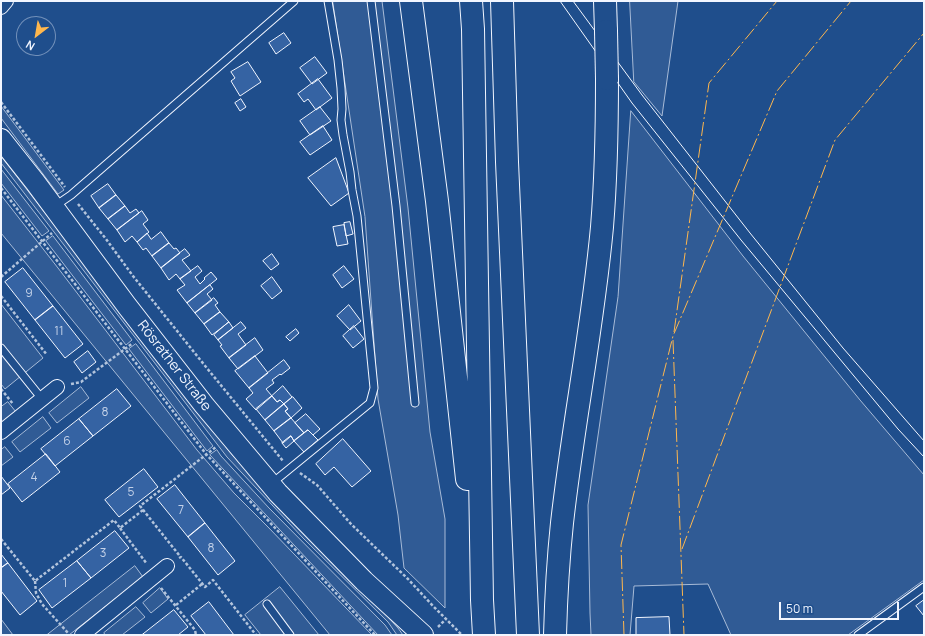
<!DOCTYPE html>
<html>
<head>
<meta charset="utf-8">
<style>
	body { margin:0 }
	#map { position:relative; width:925px; height:636px; overflow:hidden; background:#1f4e8c; font-family:Manrope,sans-serif }
	canvas { display:block }
	.frame { position:absolute; inset:0; border:2px solid #f2f6ff; pointer-events:none }
	.north { position:absolute; left:16px; top:16px; width:40px; height:40px; box-sizing:border-box; background:#1f4e8c; border:1px solid #7391ba; border-radius:50%; rotate:211deg; font-size:11px; font-weight:700; line-height:16px; text-align:center; color:#f2f6ff }
	.north::after { content:''; display:block; margin:auto; width:14px; height:18px; background:#ffb74d; clip-path:polygon(50% 0,100% 100%,50% 72%,0 100%) }
	.scale { position:absolute; left:779px; top:602px; width:120px; height:18px; box-sizing:border-box; border:2px solid #f2f6ff; border-top:0; padding-left:5px; font-size:12px; line-height:14px; white-space:nowrap; color:#f2f6ff; -webkit-text-stroke:3px #1f4e8c; paint-order:stroke }
</style>
</head>
<body>
<div id="map">
<canvas width="925" height="636"></canvas>
<div class="frame"></div>
<div class="north">N</div>
<div class="scale">50 m</div>
</div>
<script>
const c = document.querySelector('canvas').getContext('2d');
c.lineJoin = 'round';
function fill(path, color) {
  c.fillStyle = color;
  c.fill(path, 'evenodd');
}
function stroke(path, color, width, dash) {
  c.strokeStyle = color;
  c.lineWidth = width;
  c.lineCap = dash ? 'butt' : 'round';
  c.setLineDash(dash || []);
  c.stroke(path);
}
function write(font, color, halo, rows, align = 'center') {
  c.font = font + ' Manrope,sans-serif';
  c.lineWidth = 3;
  c.setLineDash([]);
  c.textBaseline = 'middle';
  c.strokeStyle = halo;
  c.fillStyle = color;
  for (const [text, x, y, turn = 0] of rows) {
    c.save();
    c.translate(x, y);
    c.rotate((+turn || 0) * Math.PI / 180);
    c.textAlign = isNaN(turn) ? turn : align;
    if (halo) c.strokeText(text, 0, 0);
    c.fillText(text, 0, 0);
    c.restore();
  }
}
const built = new Path2D(`
	M 333,1 L 382,1 L 408,208 L 430,432 L 445,519 L 445,608 L 404,568 L 398,515 L 378,399 L 365,217 Z
	M 630,1 L 678,1 L 662,116 L 634,82 Z
	M 1,106 L 64,190 L 58,194 L 1,118 Z
	M 631,111 L 743,256 L 860,400 L 924,475 L 924,580 L 848,635 L 731,635 L 708,584 L 634,586 L 630,635 L 591,635 L 590,613 L 588,505 L 618,297 Z
	M 1,156 L 229,451 L 278,506 L 379,607 L 398,628 L 403,635 L 397,635 L 388,622 L 303,538 L 227,457 L 1,163 Z
	M 1,169 L 49,231 L 42,236 L 1,183 Z
	M 1,195 L 58,268 L 197,450 L 234,493 L 268,527 L 372,635 L 330,635 L 1,233 Z
	M 53,236 L 132,340 L 126,345 L 46,241 Z
	M 1,304 L 43,358 L 5,389 L 1,384 Z
	M 136,344 L 213,446 L 207,451 L 129,349 Z
	M 81,387 L 89,398 L 57,423 L 49,413 Z
	M 8,402 L 16,412 L 1,424 L 1,407 Z
	M 43,417 L 51,428 L 20,452 L 12,442 Z
	M 5,447 L 13,457 L 1,466 L 1,450 Z
	M 217,450 L 221,456 L 269,508 L 385,625 L 392,635 L 378,635 L 210,455 Z
	M 135,566 L 143,577 L 69,635 L 47,635 Z
	M 280,587 L 319,635 L 261,635 L 245,615 Z
	M 160,588 L 168,599 L 151,613 L 143,603 Z
	M 136,607 L 145,617 L 122,635 L 105,635 L 104,633 Z
	M 1,619 L 13,635 L 1,635 Z`);
fill(built, '#305b95');
stroke(built, '#a8bbd7', 1);
const building = new Path2D(`
	M 284,33 L 291,43 L 276,54 L 269,43 Z
	M 315,57 L 327,73 L 312,84 L 300,68 Z
	M 248,62 L 261,82 L 240,96 L 231,81 L 235,78 L 231,72 Z
	M 318,79 L 332,98 L 316,110 L 308,99 L 304,102 L 298,94 Z
	M 241,99 L 246,107 L 240,111 L 235,103 Z
	M 320,107 L 331,121 L 310,135 L 300,121 Z
	M 323,126 L 332,140 L 310,155 L 300,142 Z
	M 336,158 L 349,193 L 331,206 L 308,178 Z
	M 108,184 L 116,195 L 99,208 L 91,196 Z
	M 116,195 L 125,206 L 108,219 L 99,208 Z
	M 125,206 L 130,213 L 136,209 L 139,213 L 117,230 L 108,219 Z
	M 142,211 L 148,220 L 143,224 L 149,232 L 137,242 L 132,236 L 125,242 L 117,230 Z
	M 350,222 L 353,234 L 346,236 L 344,223 Z
	M 344,225 L 348,244 L 337,246 L 333,227 Z
	M 161,232 L 169,243 L 152,256 L 146,248 L 143,250 L 137,242 L 147,233 L 151,239 Z
	M 169,243 L 174,249 L 176,248 L 180,253 L 161,268 L 152,256 Z
	M 185,249 L 190,255 L 182,260 L 191,271 L 180,279 L 176,274 L 169,280 L 161,268 Z
	M 272,254 L 279,264 L 271,270 L 263,261 Z
	M 198,266 L 202,271 L 195,277 L 200,284 L 205,279 L 204,278 L 211,272 L 217,279 L 187,303 L 177,290 L 185,285 L 180,279 Z
	M 344,266 L 354,279 L 342,288 L 333,275 Z
	M 23,268 L 53,306 L 35,320 L 5,282 Z
	M 272,277 L 282,291 L 272,299 L 261,286 Z
	M 210,285 L 213,289 L 207,294 L 212,300 L 195,313 L 187,303 Z
	M 214,298 L 218,303 L 215,305 L 220,312 L 204,324 L 195,313 Z
	M 349,305 L 361,321 L 350,330 L 337,316 Z
	M 53,306 L 83,344 L 65,358 L 35,320 Z
	M 220,312 L 229,322 L 212,335 L 204,324 Z
	M 229,322 L 233,328 L 218,340 L 214,335 Z
	M 241,322 L 246,328 L 238,334 L 246,345 L 229,358 L 220,346 L 222,345 L 218,340 Z
	M 354,326 L 364,339 L 353,348 L 343,336 Z
	M 296,329 L 299,333 L 290,341 L 286,337 Z
	M 255,338 L 263,350 L 238,369 L 229,358 Z
	M 88,351 L 96,362 L 82,373 L 74,362 Z
	M 255,356 L 268,373 L 249,388 L 235,371 Z
	M 284,360 L 290,368 L 281,375 L 280,374 L 272,380 L 274,383 L 266,389 L 272,396 L 256,410 L 246,399 L 253,393 L 249,388 Z
	M 283,386 L 292,397 L 284,404 L 280,400 L 277,402 L 272,396 Z
	M 117,389 L 131,406 L 93,436 L 79,419 Z
	M 272,396 L 277,402 L 280,400 L 284,404 L 265,420 L 256,409 Z
	M 293,397 L 302,408 L 291,418 L 285,411 L 288,409 L 284,404 Z
	M 284,404 L 288,409 L 285,411 L 291,418 L 274,431 L 265,420 Z
	M 306,414 L 320,429 L 313,435 L 308,430 L 304,433 L 295,423 Z
	M 291,418 L 304,433 L 294,441 L 291,436 L 283,443 L 274,431 Z
	M 79,419 L 93,436 L 55,466 L 41,449 Z
	M 308,430 L 318,440 L 304,452 L 294,441 Z
	M 291,436 L 294,441 L 286,448 L 282,443 Z
	M 343,439 L 371,471 L 352,487 L 334,467 L 325,475 L 316,464 Z
	M 46,454 L 60,472 L 22,502 L 8,484 Z
	M 144,469 L 158,487 L 119,517 L 105,500 Z
	M 1,476 L 10,488 L 1,495 Z
	M 175,485 L 205,523 L 188,537 L 157,499 Z
	M 205,523 L 235,561 L 218,575 L 188,537 Z
	M 115,531 L 129,548 L 91,578 L 77,561 Z
	M 1,554 L 8,563 L 1,568 Z
	M 77,561 L 91,578 L 52,608 L 39,590 Z
	M 8,563 L 37,601 L 20,615 L 1,591 L 1,568 Z
	M 924,600 L 924,616 L 916,606 Z
	M 209,602 L 234,635 L 206,635 L 191,616 Z
	M 174,610 L 188,627 L 178,635 L 142,635 Z
	M 669,617 L 670,635 L 636,635 L 636,618 Z`);
fill(building, '#3563a3');
stroke(building, '#f2f6ff', 1);
const service = new Path2D(`
	M 371,1 L 396,206 L 415,403
	M 55,206 L 71,195 L 294,1
	M 1,348 L 42,399
	M 271,484 L 370,403 L 374,388 L 357,216 L 352,190 L 350,172 L 343,135 L 341,120 L 342,109 L 341,88 L 338,60 L 328,1
	M 267,604 L 290,635
	M 858,635 L 924,587`);
const minor = new Path2D(`
	M 1,7 L 6,1
	M 1,432 L 57,387
	M 82,635 L 167,566`);
const secondary = new Path2D(`
	M 1,139 L 35,182 L 127,306 L 204,405 L 278,493 L 364,581 L 423,635`);
const motorway = new Path2D(`
	M 411,1 L 437,201 L 467,479
	M 471,1 L 473,29 L 482,600 L 484,635
	M 502,1 L 507,162 L 528,635
	M 605,1 L 606,31
	M 555,635 C 556,598 558,561 562,523 C 573,424 593,326 602,227 C 606,178 607,128 607,79`);
stroke(service, '#f2f6ff', 9);
stroke(minor, '#f2f6ff', 16);
stroke(secondary, '#f2f6ff', 22);
stroke(motorway, '#f2f6ff', 24);
stroke(new Path2D(`
	M 1,102 L 65,187
	M 1,188 L 206,454 L 375,635
	M 78,204 L 106,239 L 133,276 L 206,367 L 283,461
	M 1,277 L 52,233
	M 1,296 L 47,355
	M 71,384 L 81,382 L 133,343
	M 1,389 L 13,404
	M 300,473 L 317,485 L 351,524 L 408,579 L 433,606 L 462,635
	M 120,528 L 147,564
	M 1,539 L 35,581 L 114,520 L 120,528 L 143,510
	M 179,555 L 140,506 L 216,447
	M 179,558 L 181,557 L 205,587 L 213,580 L 256,635
	M 35,581 L 36,593 L 42,604 L 68,633
	M 161,588 L 195,630 L 196,635
	M 176,605 L 202,584
	M 438,627 L 446,619`), '#b3c4dc', 2.5, [3, 2]);
stroke(service, '#1f4e8c', 7);
stroke(minor, '#1f4e8c', 14);
stroke(secondary, '#1f4e8c', 20);
stroke(motorway, '#1f4e8c', 22);
stroke(new Path2D(`
	M 560,1 L 632,103 L 741,240 L 898,429 L 924,457
	M 573,1 L 642,95 L 750,233 L 843,348 L 924,441`), '#f2f6ff', 1);
const motorwayBridge = new Path2D(`
	M 606,31 L 607,79`);
stroke(motorwayBridge, '#f2f6ff', 24, []);
stroke(motorwayBridge, '#1f4e8c', 22);
stroke(new Path2D(`
	M 674,332 L 709,83 L 777,1
	M 673,340 L 684,635
	M 682,549 L 835,140 L 924,33
	M 624,635 L 621,545 L 673,336 L 777,91 L 851,1`), '#ffb74d', 1, [14, 3, 2, 3]);
write('12px', '#c3d1e8', null, [
	["9",29,294],
	["11",59,332],
	["8",105,413],
	["6",67,442],
	["4",34,478],
	["5",131,493],
	["7",181,511],
	["8",211,549],
	["3",103,554],
	["1",65,584]
]);
write('14px', '#f2f6ff', '#1f4e8c', [
	["Rösrather Straße",174,366,52]
]);
</script>
</body>
</html>
